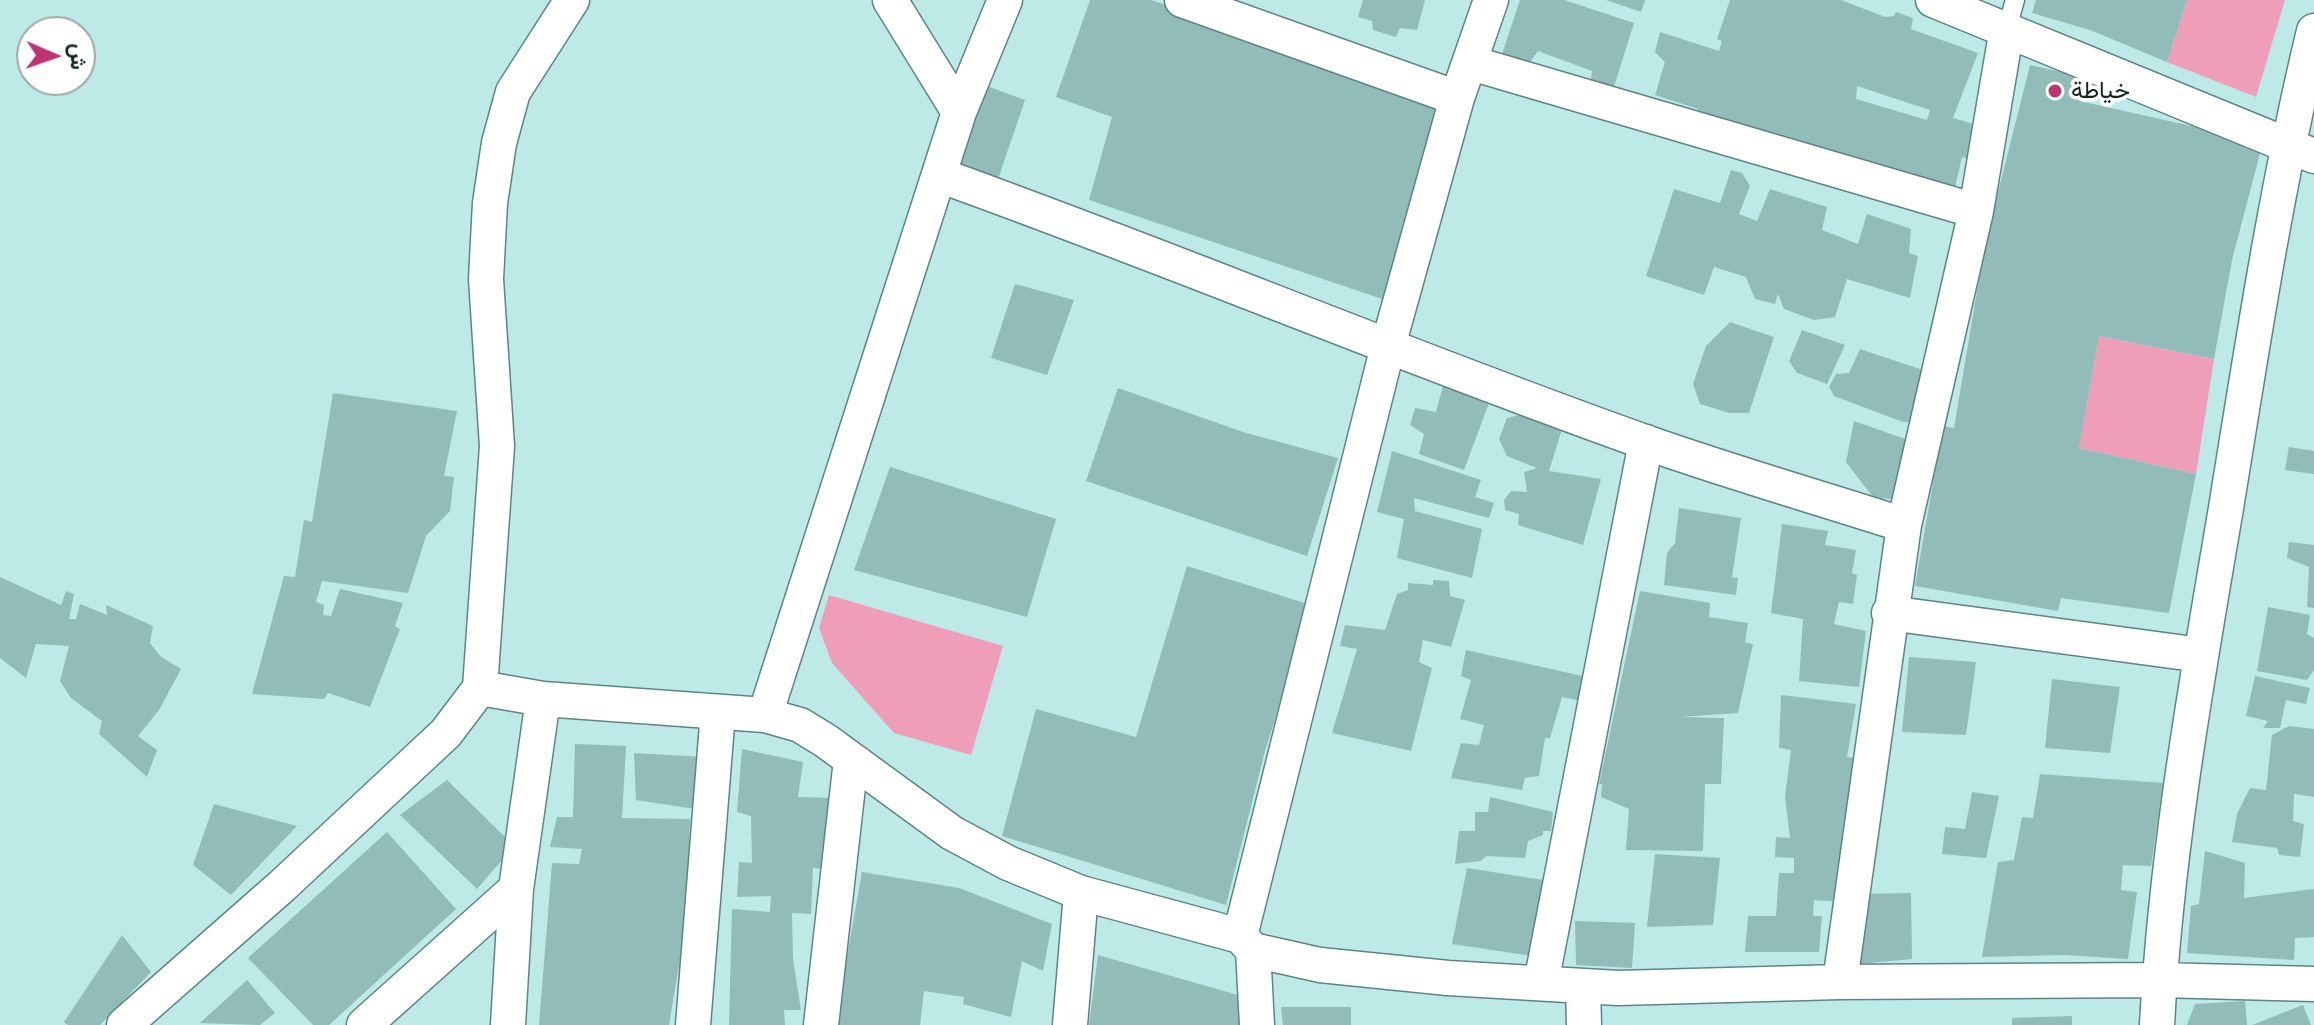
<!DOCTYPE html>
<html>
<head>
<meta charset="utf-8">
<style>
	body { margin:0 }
	#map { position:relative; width:2314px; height:1025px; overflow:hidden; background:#bdeae6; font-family:Montserrat,Vazirmatn,sans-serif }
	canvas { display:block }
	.north { position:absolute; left:16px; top:16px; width:80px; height:80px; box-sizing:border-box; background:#fff; border:2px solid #a0a7a7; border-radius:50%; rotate:92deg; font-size:22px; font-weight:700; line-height:32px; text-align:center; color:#122322 }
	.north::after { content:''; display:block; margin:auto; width:28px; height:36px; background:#bd3472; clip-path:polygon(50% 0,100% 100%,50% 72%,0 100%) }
</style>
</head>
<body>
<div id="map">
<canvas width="2314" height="1025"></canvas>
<div class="north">ش</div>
</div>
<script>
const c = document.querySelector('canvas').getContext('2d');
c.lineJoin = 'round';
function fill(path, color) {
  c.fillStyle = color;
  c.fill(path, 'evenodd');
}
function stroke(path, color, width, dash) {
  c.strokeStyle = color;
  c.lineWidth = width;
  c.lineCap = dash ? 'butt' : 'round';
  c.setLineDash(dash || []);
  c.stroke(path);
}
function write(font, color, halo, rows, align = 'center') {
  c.font = font + ' Montserrat,Vazirmatn,sans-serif';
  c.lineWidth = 7;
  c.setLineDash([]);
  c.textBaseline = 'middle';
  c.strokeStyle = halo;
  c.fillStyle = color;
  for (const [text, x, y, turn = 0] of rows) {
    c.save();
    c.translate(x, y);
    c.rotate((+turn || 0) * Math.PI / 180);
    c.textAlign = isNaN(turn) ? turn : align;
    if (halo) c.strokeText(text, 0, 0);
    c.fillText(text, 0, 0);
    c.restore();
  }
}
fill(new Path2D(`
	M 2187,0 L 2285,0 L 2256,97 L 2167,62 Z
	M 2099,336 L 2214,359 L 2196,474 L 2079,448 Z
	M 829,595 L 1003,646 L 971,755 L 894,733 L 832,663 L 819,628 Z`), '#ef9eba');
fill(new Path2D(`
	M 1090,0 L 1151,0 L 1446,97 L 1385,300 L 1089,200 L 1112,117 L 1056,97 Z
	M 1363,0 L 1425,0 L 1417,30 L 1400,28 L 1396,37 L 1373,30 L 1372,21 L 1358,17 Z
	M 1520,0 L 1564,0 L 1634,23 L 1611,96 L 1590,91 L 1592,71 L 1538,51 L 1524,70 L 1499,63 Z
	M 1606,0 L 1645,0 L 1641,12 Z
	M 1730,0 L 1841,0 L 1885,17 L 1894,16 L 1896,12 L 1913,18 L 1911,29 L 1978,53 L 1953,118 L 1980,126 L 1974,160 L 1962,157 L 1953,196 L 1697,122 L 1698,109 L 1655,95 L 1665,62 L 1655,52 L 1660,32 L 1719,51 L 1722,41 L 1717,39 ZM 1857,86 L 1930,110 L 1927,120 L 1856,99 Z
	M 2036,0 L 2187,0 L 2167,62 L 2090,30 L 2032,13 Z
	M 2030,65 L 2090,78 L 2084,102 L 2263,142 L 2232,260 L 2214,359 L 2099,336 L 2079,448 L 2196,474 L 2169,613 L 2061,598 L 2058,611 L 1915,586 L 1943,426 L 1954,428 L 1985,244 Z
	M 981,84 L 1025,100 L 998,179 L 954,164 Z
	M 1731,170 L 1742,173 L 1750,186 L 1739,214 L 1757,221 L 1770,189 L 1827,207 L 1822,230 L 1858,244 L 1867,214 L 1911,229 L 1909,253 L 1918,256 L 1910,298 L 1847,279 L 1835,317 L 1814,320 L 1784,309 L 1778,294 L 1775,304 L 1755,299 L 1746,277 L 1714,267 L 1704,295 L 1646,276 L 1674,189 L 1720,203 Z
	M 1015,284 L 1074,300 L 1047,375 L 991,358 Z
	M 1730,322 L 1774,337 L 1749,413 L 1729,413 L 1700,404 L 1693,384 L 1706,346 Z
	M 1802,330 L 1845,345 L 1827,384 L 1797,373 L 1789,361 Z
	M 1860,349 L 1923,370 L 1916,422 L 1903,422 L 1834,396 L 1829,387 L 1836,374 L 1849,373 Z
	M 1443,386 L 1489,403 L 1464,470 L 1419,454 L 1424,434 L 1410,425 L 1415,408 L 1436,412 Z
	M 1118,388 L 1243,432 L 1338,458 L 1307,556 L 1086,481 Z
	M 333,393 L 457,411 L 444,476 L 454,477 L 450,511 L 426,536 L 408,593 L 322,581 L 316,602 L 324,605 L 323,615 L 331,616 L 340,589 L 403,603 L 395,626 L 400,629 L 370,707 L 328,693 L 324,699 L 252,694 L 284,576 L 295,577 L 304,520 L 312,522 Z
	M 1523,414 L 1562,429 L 1549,471 L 1601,479 L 1583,545 L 1518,525 L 1519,514 L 1505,510 L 1504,500 L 1511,491 L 1527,492 L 1524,472 L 1537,468 L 1507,456 L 1499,439 L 1507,418 Z
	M 1854,421 L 1911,441 L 1901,500 L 1873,497 L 1846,462 Z
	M 2289,447 L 2314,451 L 2314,474 L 2285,470 Z
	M 1392,451 L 1481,480 L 1475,497 L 1494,503 L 1489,518 L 1414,498 L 1415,511 L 1482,529 L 1472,578 L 1397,558 L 1404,519 L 1377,512 Z
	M 890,467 L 1056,519 L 1027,617 L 854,570 Z
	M 1679,508 L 1741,518 L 1732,577 L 1738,578 L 1736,595 L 1664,585 L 1667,553 L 1675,543 Z
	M 1782,524 L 1828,531 L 1825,545 L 1856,550 L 1852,573 L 1857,575 L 1853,604 L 1839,602 L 1834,624 L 1866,631 L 1859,687 L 1799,681 L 1803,619 L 1771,613 Z
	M 2289,542 L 2314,545 L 2314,608 L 2307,607 L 2309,567 L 2287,558 Z
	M 1187,566 L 1311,605 L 1265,751 L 1226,905 L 1002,836 L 1036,709 L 1136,737 Z
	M 0,577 L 61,605 L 66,591 L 74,594 L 69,619 L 76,619 L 80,604 L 107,615 L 106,605 L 153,626 L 150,643 L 160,656 L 181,669 L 159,710 L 138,736 L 157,750 L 147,777 L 99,734 L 102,721 L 71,698 L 60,681 L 69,646 L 36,644 L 26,678 L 0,658 Z
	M 1433,580 L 1449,581 L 1450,596 L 1465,600 L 1451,647 L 1423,640 L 1419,662 L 1432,668 L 1411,751 L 1332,733 L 1357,649 L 1340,646 L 1345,625 L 1385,630 L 1397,594 L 1408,590 L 1408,583 L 1433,585 Z
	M 1640,591 L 1710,603 L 1709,617 L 1748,623 L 1745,642 L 1753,644 L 1738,713 L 1680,717 L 1724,718 L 1721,784 L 1705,784 L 1703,851 L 1626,850 L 1629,809 L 1601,797 L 1602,784 L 1599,784 Z
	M 2268,607 L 2310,615 L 2307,634 L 2314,638 L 2314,670 L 2307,680 L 2257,671 Z
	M 1466,650 L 1587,677 L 1582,701 L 1562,697 L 1550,738 L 1545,738 L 1539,776 L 1525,778 L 1522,790 L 1451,778 L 1461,743 L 1479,745 L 1484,725 L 1460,719 L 1471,680 L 1461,676 Z
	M 1909,657 L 1976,662 L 1966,735 L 1902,732 Z
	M 2255,676 L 2310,688 L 2306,704 L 2286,700 L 2280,728 L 2263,728 L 2268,721 L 2246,716 Z
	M 2052,679 L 2120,687 L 2110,753 L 2045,748 Z
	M 1781,695 L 1856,704 L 1847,757 L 1865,759 L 1843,902 L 1814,900 L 1813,916 L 1822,916 L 1819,952 L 1745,952 L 1748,916 L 1776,916 L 1779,873 L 1794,873 L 1794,858 L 1775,857 L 1776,837 L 1790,838 L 1785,797 L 1791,750 L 1779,748 Z
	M 2289,726 L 2314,729 L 2314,797 L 2294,794 L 2293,821 L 2304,824 L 2300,857 L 2279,855 L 2277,848 L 2232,842 L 2237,814 L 2250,788 L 2266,790 L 2272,735 Z
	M 575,744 L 626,746 L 622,818 L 690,819 L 687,917 L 669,1025 L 539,1025 L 552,863 L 579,864 L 582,849 L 550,847 L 557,817 L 573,817 Z
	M 742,749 L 803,762 L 798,797 L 838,798 L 825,869 L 813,868 L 811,914 L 792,913 L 793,959 L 801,1010 L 784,1010 L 785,1025 L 729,1025 L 732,909 L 770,912 L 771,896 L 737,897 L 739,862 L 752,863 L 751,816 L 737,812 Z
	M 634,753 L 704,757 L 695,809 L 636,800 Z
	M 2040,774 L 2163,783 L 2151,866 L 2123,865 L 2121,890 L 2137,892 L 2128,959 L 2064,955 L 1982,957 L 1998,862 L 2014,860 L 2022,817 L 2033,818 Z
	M 447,780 L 514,846 L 477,889 L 400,815 Z
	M 1972,792 L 1999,796 L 1986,858 L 1942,854 L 1945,827 L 1965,829 Z
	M 1490,797 L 1553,812 L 1551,831 L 1543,831 L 1543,835 L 1528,841 L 1525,858 L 1486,856 L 1481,861 L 1455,864 L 1459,831 L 1475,831 L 1475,812 L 1488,812 Z
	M 214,804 L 297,826 L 231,895 L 193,865 Z
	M 387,832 L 456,909 L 329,1025 L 313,1025 L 248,958 Z
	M 2205,851 L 2245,863 L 2244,898 L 2314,889 L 2314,937 L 2295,938 L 2294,960 L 2187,953 L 2191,906 L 2199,904 Z
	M 1655,854 L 1720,858 L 1713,925 L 1647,927 Z
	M 1467,868 L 1556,882 L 1539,957 L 1452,944 Z
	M 862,872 L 959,888 L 1052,924 L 1043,971 L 1022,961 L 1011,1017 L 963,1004 L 964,997 L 924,991 L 920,1025 L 835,1025 Z
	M 1911,893 L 1912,959 L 1858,964 L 1859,894 Z
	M 1575,921 L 1635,923 L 1632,968 L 1576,965 Z
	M 122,935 L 151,972 L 100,1025 L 68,1025 L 64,1022 Z
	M 1098,955 L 1238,995 L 1245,1000 L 1245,1025 L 1089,1025 Z
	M 247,980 L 275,1013 L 260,1025 L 200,1023 Z
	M 2245,1001 L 2247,1025 L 2187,1025 L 2195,1004 Z
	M 2303,1005 L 2311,1025 L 2252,1025 Z
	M 1281,1007 L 1351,1007 L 1351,1025 L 1283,1025 Z
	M 2072,1016 L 2072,1025 L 2012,1025 L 2012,1018 Z`), '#91bcb8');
const service = new Path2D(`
	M 2007,28 L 2015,0`);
const minor = new Path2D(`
	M 890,0 L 959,112
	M 1182,0 L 1457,98
	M 1933,0 L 2314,156
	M 1471,63 L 1976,211
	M 939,175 C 1176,260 1408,358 1645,442 C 1730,472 1817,497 1904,525
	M 1889,613 L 2201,655
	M 480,688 L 543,699 L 765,715 L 800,725 L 826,741 L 952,833 L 1008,863 L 1081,893 L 1240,936 L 1253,950 L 1320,965 L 1448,978 L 1618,988 L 1840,982 L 2159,980 L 2314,984
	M 765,715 L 959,112 L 1005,0
	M 1240,936 L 1388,346 L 1457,98 L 1491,0
	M 1253,950 L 1257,1025
	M 1840,982 L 1904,525 L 1976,211 L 2007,28
	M 1541,983 L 1646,442
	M 1583,986 L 1584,1025
	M 124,1025 L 282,886 L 446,733 L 480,688 L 497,446 L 486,279 L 490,203 L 499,143 L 513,92 L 572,0
	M 364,1025 L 516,889 L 543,699
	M 508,1025 L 516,889
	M 693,1025 L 718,712
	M 821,1025 L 851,760
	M 1070,1025 L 1081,893
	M 2157,1025 C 2166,852 2197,679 2226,508 C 2252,348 2276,188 2314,31`);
stroke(service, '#5d8683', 21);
stroke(minor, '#5d8683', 37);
stroke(service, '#fff', 18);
stroke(minor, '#fff', 34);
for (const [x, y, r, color] of [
	[2055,91,8,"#bd3472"]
]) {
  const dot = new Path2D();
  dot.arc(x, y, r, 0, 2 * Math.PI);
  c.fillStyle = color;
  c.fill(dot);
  stroke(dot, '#fff', 3);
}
write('24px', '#122322', '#fff', [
	["خياطة",2071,91]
], 'left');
</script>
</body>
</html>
